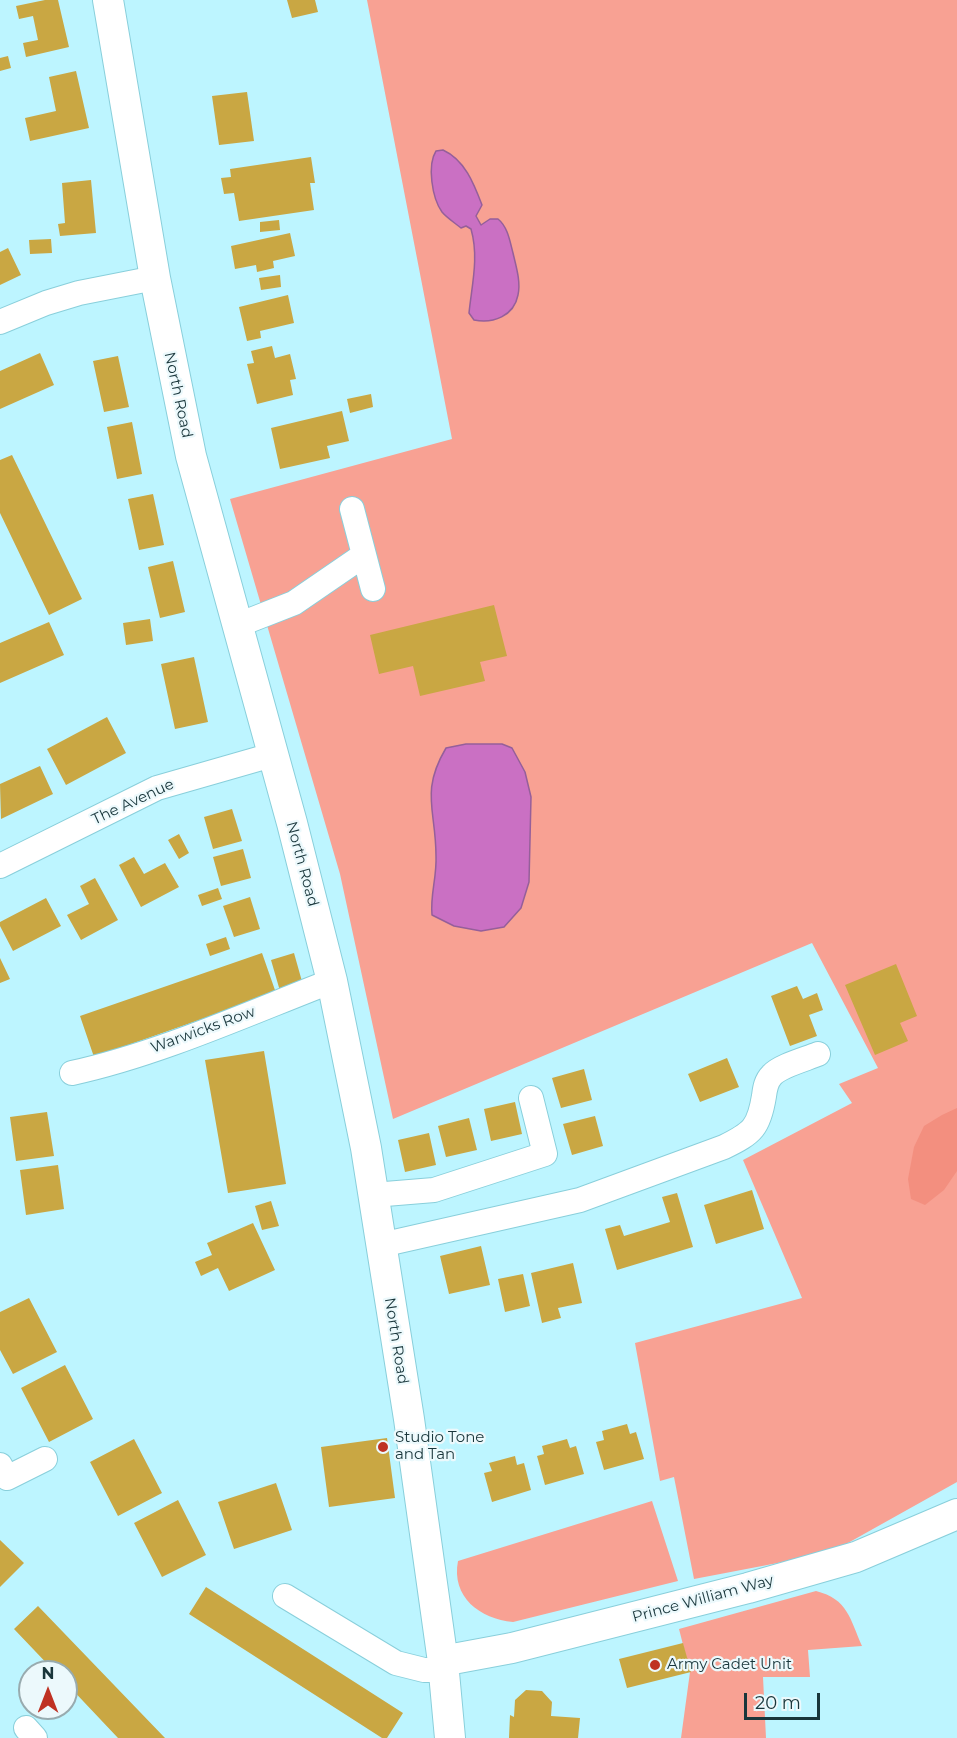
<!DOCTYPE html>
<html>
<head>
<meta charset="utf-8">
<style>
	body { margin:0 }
	#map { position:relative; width:957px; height:1738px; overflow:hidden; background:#bdf5ff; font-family:Montserrat,sans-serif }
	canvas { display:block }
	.north { position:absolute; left:18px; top:1660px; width:60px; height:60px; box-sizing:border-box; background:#ecf9fc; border:2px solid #98abaf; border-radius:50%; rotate:0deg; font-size:16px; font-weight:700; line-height:24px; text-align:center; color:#19363b }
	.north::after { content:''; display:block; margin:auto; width:21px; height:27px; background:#bf3223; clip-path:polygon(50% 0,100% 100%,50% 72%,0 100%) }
	.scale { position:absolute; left:744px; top:1693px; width:76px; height:27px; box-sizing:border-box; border:3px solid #19363b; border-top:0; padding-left:8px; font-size:18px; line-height:21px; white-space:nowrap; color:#19363b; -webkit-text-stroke:4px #ecf9fc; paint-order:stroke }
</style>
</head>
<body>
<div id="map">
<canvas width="957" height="1738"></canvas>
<div class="north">N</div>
<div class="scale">20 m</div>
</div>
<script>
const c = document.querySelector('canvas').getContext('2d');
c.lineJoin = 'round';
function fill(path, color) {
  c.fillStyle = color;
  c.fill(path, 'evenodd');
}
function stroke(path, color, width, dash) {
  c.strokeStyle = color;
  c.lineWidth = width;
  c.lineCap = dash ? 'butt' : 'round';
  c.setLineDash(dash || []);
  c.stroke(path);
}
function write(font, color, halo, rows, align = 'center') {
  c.font = font + ' Montserrat,sans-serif';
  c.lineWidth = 4.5;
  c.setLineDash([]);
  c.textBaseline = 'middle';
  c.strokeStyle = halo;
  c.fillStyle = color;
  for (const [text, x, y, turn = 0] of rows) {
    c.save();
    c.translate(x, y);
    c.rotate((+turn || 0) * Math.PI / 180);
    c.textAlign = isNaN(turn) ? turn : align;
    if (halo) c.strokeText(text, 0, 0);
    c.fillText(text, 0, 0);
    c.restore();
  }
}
fill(new Path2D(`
	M 367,0 L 957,0 L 957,1482 L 830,1553 L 694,1579 L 674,1477 L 660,1481 L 635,1343 L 802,1298 L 743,1160 L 852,1103 L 839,1084 L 878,1068 L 812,943 L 393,1119 L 340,874 L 230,499 L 452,439 Z
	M 652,1501 L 678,1581 L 513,1622 C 480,1619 451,1597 458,1561 Z
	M 816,1591 C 848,1599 850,1619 862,1646 L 808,1650 L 810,1677 L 763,1677 L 766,1738 L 681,1738 L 690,1672 L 679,1629 Z`), '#f8a193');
fill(new Path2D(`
	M 957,1108 L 957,1171 L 944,1190 L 925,1205 L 911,1199 L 908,1179 L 914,1147 L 924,1126 L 942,1115 Z`), '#f38f7f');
const water = new Path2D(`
	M 443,150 C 465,160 474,184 482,205 L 476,216 L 481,225 L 490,219 L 498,219 C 508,227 510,242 513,253 C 516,266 521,282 518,295 C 514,316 493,324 474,320 L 469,313 C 472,284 479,257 471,229 L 466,226 L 461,228 C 455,223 447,218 442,212 C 432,198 427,165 436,151 Z
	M 466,744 L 502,744 L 512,748 L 525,772 L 531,797 L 529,882 L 521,908 L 504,927 L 481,931 L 454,926 L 432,915 C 430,895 437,877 436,856 C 436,810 420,792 446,748 Z`);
fill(water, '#ca70c3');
stroke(water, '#955f9a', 1.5);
fill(new Path2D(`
	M 45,0 L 58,0 L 69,47 L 26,57 L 23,43 L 38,40 L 33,16 L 19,19 L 16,6 Z
	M 287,0 L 315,0 L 318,12 L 292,18 Z
	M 8,56 L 11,68 L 0,71 L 0,58 Z
	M 76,71 L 89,128 L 30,141 L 25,118 L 56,111 L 49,77 Z
	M 247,92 L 254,141 L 219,145 L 212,96 Z
	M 311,157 L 315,183 L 310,183 L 314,210 L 239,221 L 234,193 L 224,194 L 221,178 L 231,177 L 230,169 Z
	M 91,180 L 96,233 L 60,236 L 58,224 L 65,223 L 62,183 Z
	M 279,220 L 280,230 L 260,232 L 260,222 Z
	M 290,233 L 295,256 L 273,261 L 274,268 L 257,272 L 256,265 L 235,269 L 231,246 Z
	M 51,239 L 52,253 L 30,254 L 29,240 Z
	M 8,248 L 21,275 L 0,285 L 0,252 Z
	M 280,275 L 281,287 L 261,290 L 259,278 Z
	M 288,295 L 294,323 L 260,331 L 261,338 L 247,341 L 239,307 Z
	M 272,346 L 275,358 L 290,354 L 296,379 L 290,380 L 293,395 L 257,404 L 247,364 L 254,363 L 251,351 Z
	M 40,353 L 54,385 L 0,409 L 0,371 Z
	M 118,356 L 129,407 L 104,412 L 93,361 Z
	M 371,394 L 373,407 L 350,413 L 347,399 Z
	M 342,411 L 349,441 L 327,446 L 330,458 L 280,469 L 271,428 Z
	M 132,422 L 142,474 L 117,479 L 107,427 Z
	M 12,455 L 82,599 L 49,615 L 0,513 L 0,460 Z
	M 153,494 L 164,545 L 139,550 L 128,499 Z
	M 173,561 L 185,612 L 160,618 L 148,567 Z
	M 494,605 L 507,656 L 480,662 L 485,681 L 420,696 L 413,666 L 379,674 L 370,635 Z
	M 150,619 L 153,641 L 126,645 L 123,623 Z
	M 49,622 L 64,655 L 0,683 L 0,643 Z
	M 194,657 L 208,722 L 175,729 L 161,664 Z
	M 107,717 L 126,753 L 66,785 L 47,749 Z
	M 40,766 L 53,794 L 1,819 L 0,784 Z
	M 232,809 L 242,841 L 213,849 L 204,817 Z
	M 179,834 L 189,853 L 179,859 L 168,840 Z
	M 243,849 L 251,878 L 221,886 L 213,857 Z
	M 134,857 L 144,874 L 165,863 L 179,887 L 141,907 L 119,865 Z
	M 95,878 L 118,920 L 81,940 L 67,915 L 89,904 L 80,886 Z
	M 218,888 L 222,899 L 202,906 L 198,895 Z
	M 250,897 L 260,929 L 234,937 L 223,906 Z
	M 46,898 L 61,926 L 13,951 L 0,926 L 0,922 Z
	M 226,937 L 230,949 L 210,956 L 206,944 Z
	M 262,953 L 276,993 L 94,1057 L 80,1016 Z
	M 294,953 L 303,985 L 280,991 L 271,960 Z
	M 0,958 L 10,979 L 0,983 Z
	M 896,964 L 917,1016 L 900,1023 L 908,1041 L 875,1055 L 845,985 Z
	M 797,986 L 803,999 L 817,993 L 823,1010 L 809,1015 L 817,1036 L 790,1046 L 771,996 Z
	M 264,1051 L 286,1184 L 228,1193 L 205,1060 Z
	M 727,1058 L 739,1087 L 700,1102 L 688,1074 Z
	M 584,1069 L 592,1100 L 561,1108 L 552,1078 Z
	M 515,1102 L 522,1134 L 491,1141 L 484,1109 Z
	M 47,1112 L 54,1156 L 16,1161 L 10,1117 Z
	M 595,1116 L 603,1146 L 572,1155 L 563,1124 Z
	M 469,1118 L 477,1150 L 446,1157 L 438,1126 Z
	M 429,1133 L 436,1165 L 405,1172 L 398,1140 Z
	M 58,1165 L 64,1209 L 26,1215 L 20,1170 Z
	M 752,1190 L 764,1229 L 716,1244 L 704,1205 Z
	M 677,1193 L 693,1247 L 617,1270 L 605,1229 L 620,1225 L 624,1236 L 670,1222 L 662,1197 Z
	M 271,1201 L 279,1226 L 262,1230 L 255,1206 Z
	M 253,1223 L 275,1270 L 229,1291 L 218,1268 L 201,1276 L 195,1262 L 212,1255 L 207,1243 Z
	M 481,1246 L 490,1285 L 449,1294 L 440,1256 Z
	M 573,1263 L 582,1303 L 558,1308 L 561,1318 L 542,1323 L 531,1273 Z
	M 523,1274 L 530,1306 L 505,1312 L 498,1279 Z
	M 29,1298 L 57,1352 L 13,1374 L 0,1350 L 0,1312 Z
	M 65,1365 L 93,1419 L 49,1442 L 21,1388 Z
	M 627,1424 L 630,1434 L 636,1432 L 644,1459 L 604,1470 L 596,1442 L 604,1440 L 602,1431 Z
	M 387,1438 L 395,1498 L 329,1507 L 321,1447 Z
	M 134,1439 L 162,1493 L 118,1516 L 90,1462 Z
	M 567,1439 L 570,1448 L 576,1446 L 584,1474 L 545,1485 L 537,1456 L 544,1454 L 542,1446 Z
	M 515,1456 L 517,1465 L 524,1463 L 531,1490 L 492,1502 L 484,1473 L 492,1471 L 489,1463 Z
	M 276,1483 L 292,1530 L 234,1549 L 218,1502 Z
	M 178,1500 L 206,1555 L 162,1577 L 134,1523 Z
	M 0,1540 L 24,1563 L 0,1587 Z
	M 206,1587 L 403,1713 L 387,1738 L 382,1738 L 189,1614 Z
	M 38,1606 L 165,1738 L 118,1738 L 66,1683 L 66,1672 L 55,1672 L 14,1629 Z
	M 683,1643 L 691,1672 L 627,1688 L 619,1659 Z
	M 526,1690 L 542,1691 L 552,1702 L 551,1716 L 580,1718 L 578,1738 L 509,1738 L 510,1715 L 514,1717 L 515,1700 Z`), '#c9a743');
const minor = new Path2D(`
	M 0,322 L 46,303 L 79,293 L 155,278
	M 352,509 L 373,589
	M 238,625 L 294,603 L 364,555
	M 0,866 L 157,788 L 272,755
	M 72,1073 C 159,1054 249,1013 332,981
	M 373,1195 L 434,1190 L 545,1154 L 531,1098
	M 381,1245 L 580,1200 L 724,1147 C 753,1133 759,1127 764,1096 C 765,1088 766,1081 772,1075 C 780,1066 806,1059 818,1054
	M 0,1465 L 7,1478 L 45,1459
	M 285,1596 L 396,1663 L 424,1670 L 443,1670
	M 26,1728 L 35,1738`);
const tertiary = new Path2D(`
	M 108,0 L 155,278 L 191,456 L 292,823 L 332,981 L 366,1148 L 409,1419 L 443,1662 L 450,1738
	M 442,1661 L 512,1648 L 748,1588 L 856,1557 L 957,1514`);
stroke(minor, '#89cfdb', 26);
stroke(tertiary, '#89cfdb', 32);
stroke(minor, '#fff', 24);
stroke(tertiary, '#fff', 30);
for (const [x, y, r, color] of [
	[383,1447,6,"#bf3223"],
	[655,1665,6,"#bf3223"]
]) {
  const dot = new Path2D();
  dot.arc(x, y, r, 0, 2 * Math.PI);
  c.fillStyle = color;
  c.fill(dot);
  stroke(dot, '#ecf9fc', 2);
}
write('15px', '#19363b', '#ecf9fc', [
	["North Road",178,395,78],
	["The Avenue",133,802,-25],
	["North Road",302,864,75],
	["Warwicks Row",203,1030,-20],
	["North Road",396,1341,81],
	["Prince William Way",703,1599,-15]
]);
write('15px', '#19363b', '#ecf9fc', [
	["Studio Tone",395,1438],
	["and Tan",395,1455],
	["Army Cadet Unit",667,1665]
], 'left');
</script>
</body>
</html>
